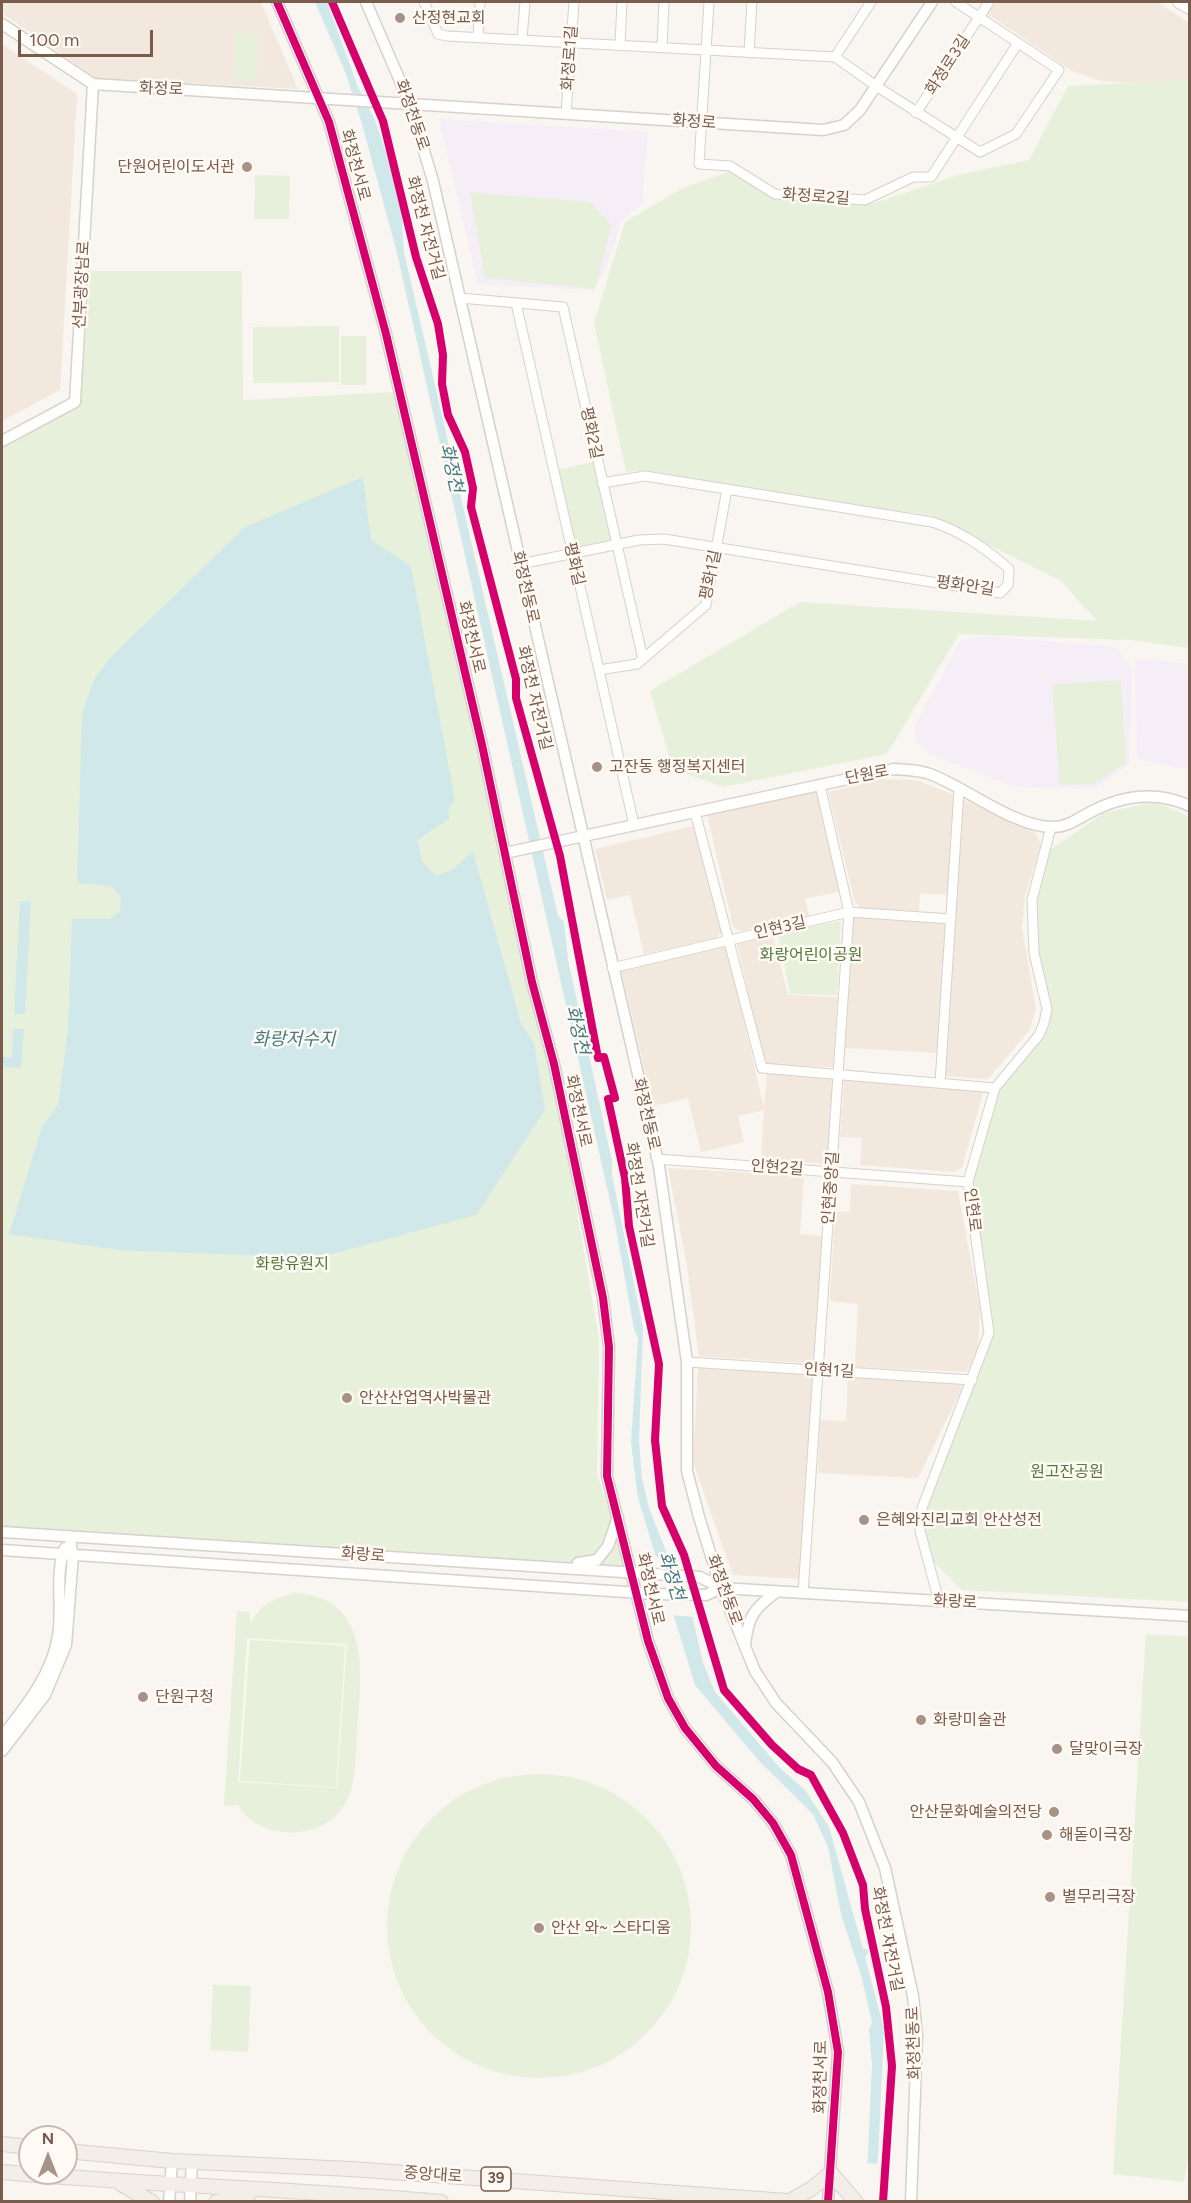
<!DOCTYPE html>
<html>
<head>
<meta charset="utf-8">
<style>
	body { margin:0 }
	#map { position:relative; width:1191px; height:2203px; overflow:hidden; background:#f9f5f0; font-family:Figtree,sans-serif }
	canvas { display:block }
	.frame { position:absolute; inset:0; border:3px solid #7a5c4d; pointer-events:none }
	.north { position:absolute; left:18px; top:2125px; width:60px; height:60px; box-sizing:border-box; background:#fffaf3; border:2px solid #cabbb1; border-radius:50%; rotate:0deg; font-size:16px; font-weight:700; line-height:24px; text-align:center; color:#7a5c4d }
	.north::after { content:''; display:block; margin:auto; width:21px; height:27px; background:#a69286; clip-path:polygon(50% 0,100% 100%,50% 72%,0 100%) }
	.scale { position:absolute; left:18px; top:30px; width:135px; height:27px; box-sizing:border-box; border:3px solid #7a5c4d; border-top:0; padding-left:8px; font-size:18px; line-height:21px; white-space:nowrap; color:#7a5c4d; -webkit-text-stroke:4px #fffaf3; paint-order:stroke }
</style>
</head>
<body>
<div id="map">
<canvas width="1191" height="2203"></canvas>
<div class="frame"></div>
<div class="north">N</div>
<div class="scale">100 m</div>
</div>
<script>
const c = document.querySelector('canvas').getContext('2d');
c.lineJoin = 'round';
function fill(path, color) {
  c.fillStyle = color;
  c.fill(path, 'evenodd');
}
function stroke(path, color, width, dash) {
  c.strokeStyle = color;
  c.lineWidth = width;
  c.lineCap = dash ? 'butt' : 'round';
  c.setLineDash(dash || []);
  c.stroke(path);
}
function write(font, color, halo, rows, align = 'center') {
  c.font = font + ' Figtree,"Noto Sans KR",sans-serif';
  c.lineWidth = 5;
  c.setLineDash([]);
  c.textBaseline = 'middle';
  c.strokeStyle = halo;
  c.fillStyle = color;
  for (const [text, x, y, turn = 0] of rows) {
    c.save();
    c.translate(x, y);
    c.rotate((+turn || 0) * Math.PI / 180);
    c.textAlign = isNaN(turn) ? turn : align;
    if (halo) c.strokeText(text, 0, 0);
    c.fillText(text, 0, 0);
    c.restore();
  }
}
fill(new Path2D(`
	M 2,2 L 261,2 L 298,89 L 96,78 L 2,13 Z
	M 994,2 L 1158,2 L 1189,23 L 1189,86 L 1102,81 L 1072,71 L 986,13 Z
	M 2,44 L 77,94 L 60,390 L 2,421 Z
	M 882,779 L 916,780 L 954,795 L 949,895 L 920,893 L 919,911 L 860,908 L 855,902 L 828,792 Z
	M 816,790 L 840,891 L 805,899 L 809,916 L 743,931 L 737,930 L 733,926 L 707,815 Z
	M 961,799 L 1035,832 L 1041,844 L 1025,896 L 1022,928 L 1036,1009 L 1029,1031 L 988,1079 L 944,1076 Z
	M 698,825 L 723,931 L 716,938 L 644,954 L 630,895 L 607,900 L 595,849 Z
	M 853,916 L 947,921 L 939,1053 L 845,1048 Z
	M 773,935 L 788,995 L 837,997 L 833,1067 L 765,1064 L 737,944 Z
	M 726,945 L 764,1108 L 767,1073 L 835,1078 L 828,1164 L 761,1159 L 764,1110 L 738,1116 L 744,1142 L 701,1152 L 688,1098 L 653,1106 L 621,969 Z
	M 844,1080 L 984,1090 L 962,1168 L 954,1172 L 860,1165 L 862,1138 L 840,1137 Z
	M 668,1168 L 804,1176 L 800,1234 L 822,1236 L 814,1358 L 807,1363 L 699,1356 L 686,1260 Z
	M 851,1184 L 958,1191 L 980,1309 L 978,1346 L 967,1372 L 855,1367 L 858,1304 L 830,1301 L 835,1211 L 850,1212 Z
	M 698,1368 L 813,1375 L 801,1579 L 733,1575 L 693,1462 Z
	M 848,1377 L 960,1383 L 962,1388 L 918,1478 L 818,1473 L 820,1420 L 846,1421 Z`), '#f2e8de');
fill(new Path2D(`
	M 439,119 L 648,132 L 642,204 L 622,220 L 608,263 L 594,290 L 478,284 Z
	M 988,636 L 1117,647 L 1132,669 L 1129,764 L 1093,789 L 1015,787 L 927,753 L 915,740 L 915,725 L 961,640 Z
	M 1135,659 L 1189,664 L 1189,770 L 1137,759 Z`), '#f6eef6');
fill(new Path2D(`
	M 236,32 L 259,34 L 256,81 L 233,80 Z
	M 1189,80 L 1189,648 L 1130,640 L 959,634 L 887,754 L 723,787 L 673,769 L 650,691 L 800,602 L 1097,621 L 1061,581 L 929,515 L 781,495 L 645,470 L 626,472 L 594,323 L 625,222 L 683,188 L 729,172 L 773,197 L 875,203 L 958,175 L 1029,160 L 1068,86 Z
	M 255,175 L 290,176 L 289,219 L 254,219 Z
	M 470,192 L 590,202 L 611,225 L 595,289 L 485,278 Z
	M 91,271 L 242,271 L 243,400 L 394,392 L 561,1119 L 599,1339 L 597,1474 L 632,1579 L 2,1535 L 2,446 L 80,406 Z
	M 339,326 L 339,382 L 253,383 L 253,327 Z
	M 341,336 L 366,336 L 366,385 L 341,385 Z
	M 593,462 L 611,540 L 576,548 L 558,470 Z
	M 1121,680 L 1126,763 L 1093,784 L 1060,785 L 1052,684 Z
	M 1150,803 L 1163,805 L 1190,817 L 1189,1602 L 962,1590 L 929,1557 L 916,1515 L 985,1335 L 967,1192 L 993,1088 L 1036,1038 L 1045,1009 L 1028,949 L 1031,918 L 1047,852 L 1104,813 Z
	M 841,921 L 837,995 L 790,994 L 778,933 Z
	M 296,1593 C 373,1599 361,1675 357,1731 C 355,1755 358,1786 343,1807 C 329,1827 307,1834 283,1832 C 264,1830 247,1821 238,1805 L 224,1806 L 237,1611 L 250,1612 L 250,1624 C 261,1604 274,1598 296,1593 ZM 247,1638 L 347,1644 L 337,1788 L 238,1782 Z
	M 1146,1634 L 1189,1637 L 1190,2144 L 1184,2182 L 1113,2174 Z
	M 250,1640 L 345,1646 L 336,1787 L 240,1781 Z
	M387 1926a152 152 0 1 1 304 0a152 152 0 1 1-304 0Z
	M 213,1985 L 251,1986 L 248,2052 L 210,2050 Z`), '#e7f0db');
fill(new Path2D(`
	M 315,2 L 327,2 L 358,87 L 374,118 L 392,170 L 401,203 L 404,252 L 558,916 L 564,922 L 568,960 L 612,1161 L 612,1175 L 643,1328 L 639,1441 L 642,1479 L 649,1508 L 693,1620 L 703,1663 L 715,1692 L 779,1767 L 805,1790 L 829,1827 L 863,1949 L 867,1949 L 868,1953 L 865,1957 L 884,2029 L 876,2201 L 866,2201 L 872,2064 L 869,2030 L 872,2022 L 861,1975 L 841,1914 L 828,1847 L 813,1814 L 760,1762 L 695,1685 L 638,1498 L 631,1442 L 638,1338 L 634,1329 L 615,1223 L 397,253 L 362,124 L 346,74 Z
	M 363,477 L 371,540 L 411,567 L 455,800 L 448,810 L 450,818 L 418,840 L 422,861 L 436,876 L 452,870 L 473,852 L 521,1023 L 534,1044 L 545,1110 L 476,1215 L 317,1258 L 118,1250 L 9,1234 L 42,1127 L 58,1105 L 68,1030 L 72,919 L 110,919 L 120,911 L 121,896 L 111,886 L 77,883 L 82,714 L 94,680 L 109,659 L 245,527 Z
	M 20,901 L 31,902 L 25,1014 L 14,1014 Z
	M 13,1029 L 24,1029 L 21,1068 L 2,1067 L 2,1057 L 12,1058 Z`), '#d0e8ea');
fill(new Path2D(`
	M 653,1557 L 672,1558 L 695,1617 L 671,1615 Z
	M 865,2163 L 881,2164 L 879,2202 L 863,2202 Z`), '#f9f5f0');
const minor = new Path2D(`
	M 424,2 L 438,34 L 447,36 L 835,57 L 871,2
	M 709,2 L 699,164 L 730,166 L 775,194 L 865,200 L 913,177 L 931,177 L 1018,43
	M 478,37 L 480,2
	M 522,39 L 525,2
	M 620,44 L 622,2
	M 662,47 L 664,2
	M 749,53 L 752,2
	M 835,57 L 876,86 L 980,152 L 1016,134 L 1059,70 L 956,2
	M 916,113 L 989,2
	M 566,114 L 574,2
	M 460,298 L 563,307 L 643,659
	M 516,303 L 634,825
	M 520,564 L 639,540 L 664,539 L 1000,593 L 1008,585 L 1009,569 C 988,550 959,530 932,522 L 645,476 L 602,483
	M 599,670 L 637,664 L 706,605 L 727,489
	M 695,812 L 762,1068 L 995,1088
	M 612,968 L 849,912 L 951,919
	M 940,1083 L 959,790
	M 657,1159 L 968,1182
	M 687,1362 L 972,1380
	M 803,1593 L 849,912 L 820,785
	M 939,1601 L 920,1531 L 922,1508 L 989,1333 L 968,1182 L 995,1088 L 1039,1035 L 1044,1023 L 1047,1009 L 1034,953 L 1032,900 L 1051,827`);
const tertiary = new Path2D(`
	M 277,2 L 329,122 L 386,334 L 482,745 L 532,982 L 554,1064 L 603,1298 L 609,1347 L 607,1476 L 648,1641 L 668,1698 L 685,1728 L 716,1766 L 753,1799 L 773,1823 L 791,1855 L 828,1992 L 838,2052 L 828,2202
	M 366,2 L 410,104 L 433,181 L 659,1166 L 687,1362 L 687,1471 L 699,1517 L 721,1588 L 755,1671 L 776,1703 L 832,1762 L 859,1802 L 885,1868 L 913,1996 L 917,2036 L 911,2202
	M 2,24 L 93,84 L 823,130 L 844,125 L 860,110 L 932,2
	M 2,441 L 75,402 L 93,84
	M 505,853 L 894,769 C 906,770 919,770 930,774 C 965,787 1013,826 1051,827 C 1066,828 1077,819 1089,813 C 1122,795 1155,790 1190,806
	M 2,1532 L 700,1577 L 721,1588 L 1190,1616
	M 2,1550 L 655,1594 L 706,1595 L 721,1588
	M 578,1563 L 597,1560 L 608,1546 L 618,1517
	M 745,1645 C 748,1616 754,1609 776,1592
	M 2,1737 C 25,1707 52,1675 58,1636 C 63,1608 54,1574 65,1548
	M 2,1751 L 45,1695 L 66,1645 L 73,1555 L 69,1536
	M 169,2202 L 172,2161
	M 190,2202 L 192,2161`);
const secondary = new Path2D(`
	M 1179,2 L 1190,8`);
const primary = new Path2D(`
	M 2,2144 L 30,2147
	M 66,2151 L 172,2161 L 351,2169 L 800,2202
	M 2,2172 C 148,2185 294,2189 441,2202
	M 121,2184 L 152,2202
	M 790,2201 L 811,2189 L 831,2173 L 856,2202
	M 216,2202 L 249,2194`);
stroke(minor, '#d7d1cb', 11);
stroke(tertiary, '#d7d1cb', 13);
stroke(secondary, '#d9d2cb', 14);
stroke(primary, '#dad1cc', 16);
stroke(minor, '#fefefd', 9);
stroke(tertiary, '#fefefd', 10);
stroke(secondary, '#fefefd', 12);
stroke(primary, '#f3eee8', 14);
stroke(new Path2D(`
	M 277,2 L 329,122 L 386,334 L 482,745 L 532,982 L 554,1064 L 603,1298 L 609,1347 L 607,1476 L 648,1641 L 668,1698 L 685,1728 L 716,1766 L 753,1799 L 773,1823 L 791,1855 L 828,1992 L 838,2052 L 828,2202
	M 332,2 L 383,121 L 416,257 L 438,324 L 443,355 L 442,384 L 448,415 L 465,452 L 473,488 L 471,507 L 516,679 L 516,698 L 560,856 L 598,1058 L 604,1057 L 615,1098 L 608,1099 L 625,1178 L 629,1226 L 659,1364 L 655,1440 L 662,1506 L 684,1555 L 724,1690 L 772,1745 L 798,1769 L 811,1775 L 843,1833 L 863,1885 L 865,1909 L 886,2007 L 892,2066 L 883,2202`), '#d6006c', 8);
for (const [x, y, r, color] of [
	[400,18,6,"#a69286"],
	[247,167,6,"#a69286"],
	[597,767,6,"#a69286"],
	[347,1398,6,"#a69286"],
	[864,1520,6,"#a69286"],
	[143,1697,6,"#a69286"],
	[921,1720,6,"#a69286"],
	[1057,1749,6,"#a69286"],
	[1054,1812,6,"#a69286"],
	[1047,1835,6,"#a69286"],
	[1050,1897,6,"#a69286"],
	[539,1928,6,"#a69286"]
]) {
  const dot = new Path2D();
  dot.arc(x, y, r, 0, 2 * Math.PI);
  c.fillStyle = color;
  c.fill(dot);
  stroke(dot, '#fffaf3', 2);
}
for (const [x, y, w] of [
	[496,2179,30]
]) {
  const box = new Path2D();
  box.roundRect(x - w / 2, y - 12, w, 24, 4.5);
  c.fillStyle = '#fffaf3';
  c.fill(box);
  stroke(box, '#7a5c4d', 1.5);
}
write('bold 15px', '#7a5c4d', null, [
	["39",496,2179]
]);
write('16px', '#7a5c4d', '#fffaf3', [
	["산정현교회",412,18],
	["단원어린이도서관",235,167,"right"],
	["고잔동 행정복지센터",609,767],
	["안산산업역사박물관",359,1398],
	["은혜와진리교회 안산성전",876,1520],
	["단원구청",155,1697],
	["화랑미술관",933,1720],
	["달맞이극장",1069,1749],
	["안산문화예술의전당",1042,1812,"right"],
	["해돋이극장",1059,1835],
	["별무리극장",1062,1897],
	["안산 와~ 스타디움",551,1928]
], 'left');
write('16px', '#7a5c4d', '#fffaf3', [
	["화정로1길",570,58,-86],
	["화정로3길",948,65,-57],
	["화정로",161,89,2],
	["화정천동로",412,115,71],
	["화정로",694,122,4],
	["화정천서로",355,165,75],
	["화정로2길",816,197,4],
	["화정천 자전거길",425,228,75],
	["선부광장남로",82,285,-87],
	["평화2길",591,433,78],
	["평화길",574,564,77],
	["평화1길",711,575,-78],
	["평화안길",965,586,8],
	["화정천동로",525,587,77],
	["화정천서로",471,637,77],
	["화정천 자전거길",534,698,77],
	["단원로",867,775,-11],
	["인현3길",780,928,-13],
	["화정천서로",578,1111,78],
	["화정천동로",646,1114,77],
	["인현2길",777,1168,4],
	["인현중앙길",831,1188,-86],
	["화정천 자전거길",639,1195,81],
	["인현로",972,1210,83],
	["인현1길",829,1371,3],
	["화랑로",363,1555,4],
	["화정천서로",650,1589,77],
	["화정천동로",724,1590,70],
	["화랑로",955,1602,3],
	["화정천 자전거길",887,1939,79],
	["화정천동로",914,2043,-92],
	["화정천서로",821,2077,-89],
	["중앙대로",433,2175,4]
]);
write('16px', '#537a41', '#fffaf3', [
	["화랑어린이공원",811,955],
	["화랑유원지",292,1264],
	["원고잔공원",1067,1472]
]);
write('italic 18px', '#437c86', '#fffaf3', [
	["화정천",451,468,77],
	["화정천",577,1030,77],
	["화랑저수지",294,1040],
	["화정천",671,1576,73]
]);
</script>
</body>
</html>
